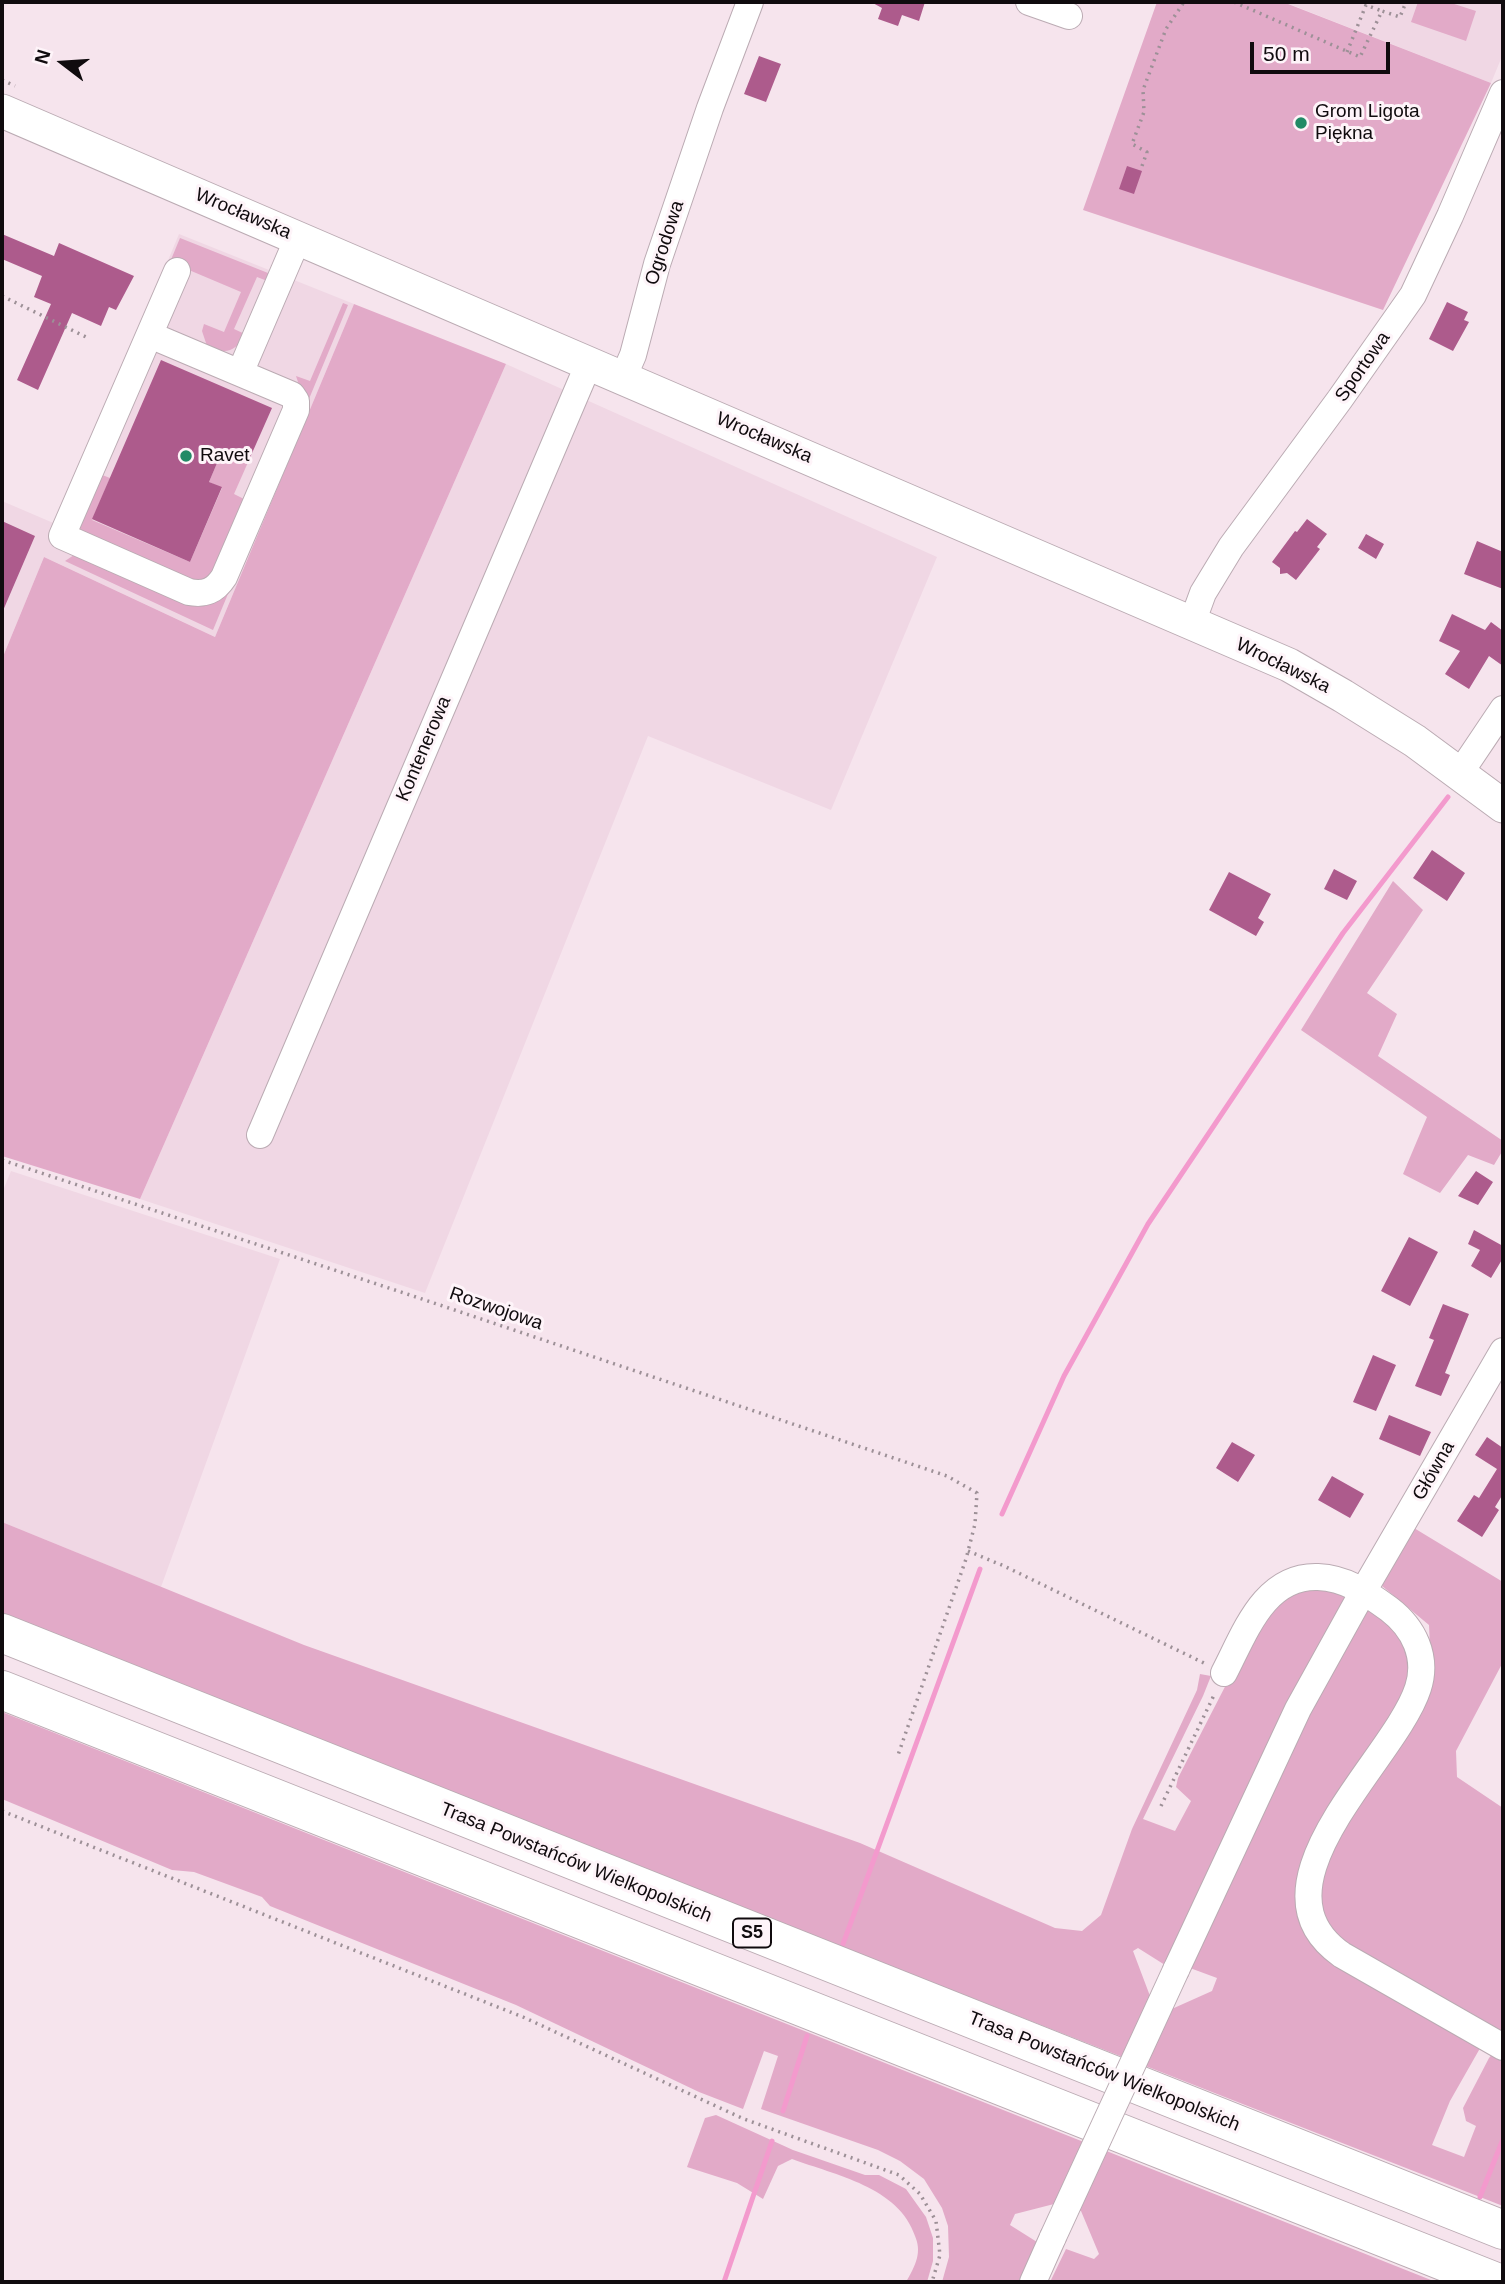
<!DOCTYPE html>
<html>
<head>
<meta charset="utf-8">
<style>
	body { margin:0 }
	#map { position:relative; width:1505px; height:2284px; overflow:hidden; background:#f6e4ed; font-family:Arial,sans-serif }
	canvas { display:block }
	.frame { position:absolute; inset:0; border:4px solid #100b0e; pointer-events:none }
	.north { position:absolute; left:28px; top:28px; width:70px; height:70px; -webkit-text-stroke:5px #fef4f9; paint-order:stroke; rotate:287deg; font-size:19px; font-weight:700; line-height:28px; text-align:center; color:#100b0e }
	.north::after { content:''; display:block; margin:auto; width:24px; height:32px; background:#100b0e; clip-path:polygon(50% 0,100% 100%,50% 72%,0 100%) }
	.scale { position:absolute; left:1250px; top:42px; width:140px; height:32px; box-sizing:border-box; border:4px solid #100b0e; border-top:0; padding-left:9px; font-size:21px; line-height:24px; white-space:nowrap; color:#100b0e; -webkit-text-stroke:5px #fef4f9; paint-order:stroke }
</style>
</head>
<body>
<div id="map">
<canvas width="1505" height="2284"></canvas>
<div class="frame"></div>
<div class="north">N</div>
<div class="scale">50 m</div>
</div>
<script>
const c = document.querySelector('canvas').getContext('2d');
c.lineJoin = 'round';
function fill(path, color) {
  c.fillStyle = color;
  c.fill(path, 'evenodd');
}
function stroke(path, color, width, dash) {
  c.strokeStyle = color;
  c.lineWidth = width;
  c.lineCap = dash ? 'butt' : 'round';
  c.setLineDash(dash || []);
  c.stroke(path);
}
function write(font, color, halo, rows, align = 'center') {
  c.font = font + ' Arial,sans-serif';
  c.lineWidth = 6;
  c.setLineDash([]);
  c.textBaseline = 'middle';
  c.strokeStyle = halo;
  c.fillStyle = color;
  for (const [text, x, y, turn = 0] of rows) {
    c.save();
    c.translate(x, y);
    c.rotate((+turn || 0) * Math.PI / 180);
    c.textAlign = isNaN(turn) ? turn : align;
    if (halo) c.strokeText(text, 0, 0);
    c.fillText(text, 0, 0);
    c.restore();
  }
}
fill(new Path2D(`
	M 1284,2 L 1503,2 L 1503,54 L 1491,83 Z
	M 179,234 L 354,304 L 215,637 L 44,557 L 2,659 L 2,501 L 58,525 Z
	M 506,364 L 937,557 L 831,810 L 648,736 L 425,1293 L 140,1199 Z
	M 11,1171 L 280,1259 L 161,1587 L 2,1522 L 2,1193 Z`), '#f0d7e4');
fill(new Path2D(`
	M 1157,2 L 1283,2 L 1491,83 L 1383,310 L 1083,210 Z
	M 1418,2 L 1448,2 L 1476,11 L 1466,41 L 1411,22 Z
	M 180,238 L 273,275 L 270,282 L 257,277 L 234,329 L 247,335 C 233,352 227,355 207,346 L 202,331 L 204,324 L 224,332 L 241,292 L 170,262 Z
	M 343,303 L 348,305 L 213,630 L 65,561 L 74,555 L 202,603 L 299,385 L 296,376 L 310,381 Z
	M 354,304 L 506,364 L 140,1199 L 2,1156 L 2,659 L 44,557 L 215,637 Z
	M 223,449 L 249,460 L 234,494 L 246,500 L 211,575 L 199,582 L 79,530 L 97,473 L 110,478 L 92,520 L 190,562 L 222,488 L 209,482 Z
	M 1393,881 L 1423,910 L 1367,993 L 1397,1014 L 1378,1056 L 1503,1141 L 1503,1150 L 1494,1165 L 1468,1155 L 1440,1193 L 1403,1174 L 1427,1117 L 1301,1030 Z
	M 2,1522 L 304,1645 L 860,1843 L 1055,1928 L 1082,1931 L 1101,1915 L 1132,1829 L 1197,1690 L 1200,1674 L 1211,1676 L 1203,1696 L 1143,1819 L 1175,1831 L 1191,1801 L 1176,1787 L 1178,1778 L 1266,1607 L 1303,1585 L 1343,1594 L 1345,1600 L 1282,1714 L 1165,1965 L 1138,1948 L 1133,1951 L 1150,1996 L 1174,2008 L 1212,1991 L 1217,1978 L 1190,1968 L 1303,1721 L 1366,1610 L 1377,1609 L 1387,1613 L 1412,1663 L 1413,1682 L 1336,1807 L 1311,1932 L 1483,2043 L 1450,2101 L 1432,2145 L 1464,2157 L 1476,2126 L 1466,2121 L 1463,2108 L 1489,2058 L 1494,2052 L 1503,2056 L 1503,2206 L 2,1618 Z
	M 1414,1528 L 1503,1582 L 1503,1662 L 1456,1751 L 1457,1777 L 1503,1808 L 1503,2035 L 1352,1953 L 1327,1928 L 1317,1878 L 1431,1670 L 1429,1625 L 1382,1586 Z
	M 2,1712 L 1436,2282 L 1050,2282 L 1066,2249 L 1094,2259 L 1099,2254 L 1081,2211 L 1054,2204 L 1015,2214 L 1010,2225 L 1037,2242 L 1019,2282 L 942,2282 L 949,2257 L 948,2226 L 942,2208 L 924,2179 L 900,2161 L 878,2150 L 761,2109 L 778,2056 L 764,2051 L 743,2109 L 699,2092 L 516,2005 L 270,1906 L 262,1897 L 194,1872 L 172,1870 L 2,1799 Z
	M 716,2115 L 793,2150 L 865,2175 L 879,2175 L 906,2189 L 926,2217 L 933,2238 L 933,2261 L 927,2282 L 906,2282 C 910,2275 915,2266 917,2258 C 919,2250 918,2243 915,2236 C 899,2187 835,2175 792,2159 L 778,2166 L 763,2199 L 737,2183 L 687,2167 L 705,2118 Z`), '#e2aac8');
stroke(new Path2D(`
	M 1002,1514 L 1064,1376 L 1148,1224 L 1343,933 L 1448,797
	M 843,1944 L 980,1569
	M 783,2111 L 807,2036
	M 1480,2197 L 1503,2139
	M 724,2282 L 772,2141`), '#f39acd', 5);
fill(new Path2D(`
	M 871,2 L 925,2 L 919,21 L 902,15 L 898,26 L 878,19 L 882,8 Z
	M 759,56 L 781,64 L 766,102 L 744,94 Z
	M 1127,166 L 1142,171 L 1134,194 L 1119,189 Z
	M 2,234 L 54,256 L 59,243 L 134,276 L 116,310 L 109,307 L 101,326 L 72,313 L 38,390 L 17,380 L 51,304 L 34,297 L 42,276 L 2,259 Z
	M 1447,302 L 1468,312 L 1464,320 L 1469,322 L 1453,351 L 1429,339 Z
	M 161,360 L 272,408 L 249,460 L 223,449 L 209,482 L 222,487 L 190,562 L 92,519 Z
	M 1307,519 L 1327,534 L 1317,547 L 1320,549 L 1296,580 L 1287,573 L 1280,574 L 1280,568 L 1272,562 L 1295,531 L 1297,532 Z
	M 2,521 L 35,536 L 2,613 Z
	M 1366,534 L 1384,544 L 1376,559 L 1358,548 Z
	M 1477,541 L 1503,552 L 1503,589 L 1464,574 Z
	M 1452,614 L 1485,630 L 1491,622 L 1503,631 L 1503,666 L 1489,656 L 1469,689 L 1445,674 L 1460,651 L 1439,641 Z
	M 1432,850 L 1465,873 L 1447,901 L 1413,878 Z
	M 1334,869 L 1357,881 L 1347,900 L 1324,889 Z
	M 1229,872 L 1271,894 L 1258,918 L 1264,922 L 1256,936 L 1209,910 Z
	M 1476,1171 L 1493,1182 L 1478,1205 L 1458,1196 Z
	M 1474,1230 L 1503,1246 L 1503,1258 L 1491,1278 L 1471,1266 L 1480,1250 L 1468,1244 Z
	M 1409,1237 L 1438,1252 L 1410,1306 L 1381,1291 Z
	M 1443,1304 L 1469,1314 L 1445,1373 L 1450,1375 L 1441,1396 L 1415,1386 L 1434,1340 L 1429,1338 Z
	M 1373,1355 L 1396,1365 L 1376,1411 L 1353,1402 Z
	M 1389,1415 L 1431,1432 L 1420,1456 L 1379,1439 Z
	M 1487,1437 L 1503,1448 L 1503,1494 L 1495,1507 L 1499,1510 L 1482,1537 L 1457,1521 L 1474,1495 L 1479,1498 L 1497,1469 L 1475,1455 Z
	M 1232,1442 L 1255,1455 L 1238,1482 L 1216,1468 Z
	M 1332,1476 L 1364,1494 L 1350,1518 L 1318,1500 Z`), '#ad5b8c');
const minor = new Path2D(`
	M 1029,2 L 1069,16
	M 150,335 L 292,395 L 296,401 L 296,410 L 224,577 C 215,591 205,595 189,592 L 62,536 L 177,271
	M 240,373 L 298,238
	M 623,378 L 633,355 L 657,264 L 710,108 L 750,2
	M 1192,623 L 1203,593 L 1231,547 L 1340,399 L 1413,295 L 1450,216 L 1503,93
	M 1460,773 L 1503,709
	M 260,1135 L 589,363
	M 1224,1673 C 1245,1633 1264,1575 1318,1577 C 1346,1578 1367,1593 1389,1609 C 1414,1628 1428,1657 1418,1688 C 1395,1760 1242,1885 1342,1955 L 1503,2047
	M 1176,1970 L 1298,1709 L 1364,1590 L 1503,1351
	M 1033,2282 L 1053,2237`);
const major = new Path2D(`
	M 2,111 L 1289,665 L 1343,696 L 1415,741 L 1503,806`);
const highway = new Path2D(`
	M 2,1633 L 1503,2230
	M 2,1690 L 1496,2282`);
stroke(minor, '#bbabb3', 28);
stroke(major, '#bbabb3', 35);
stroke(highway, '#bbabb3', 40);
stroke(new Path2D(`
	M 1234,2 L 1360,57 L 1382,11 L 1400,17 L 1406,2
	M 1347,52 L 1366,5 L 1382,11
	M 2,80 L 15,86
	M 1142,166 L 1147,152 L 1132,144 L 1144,112 L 1143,90 L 1166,29 L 1184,2
	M 2,296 L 86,337
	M 2,1160 L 416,1297 L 947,1476 L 977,1493 L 975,1524 L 966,1559 L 897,1758
	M 968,1551 L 1004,1566 L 1206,1664
	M 1161,1806 L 1215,1693
	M 2,1811 L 523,2017 L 744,2119 L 899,2175 L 920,2194 L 936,2221 L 940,2255 L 932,2282`), '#9d9097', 3.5, [2, 5]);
stroke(minor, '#fff', 26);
stroke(major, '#fff', 33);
stroke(highway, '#fff', 38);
const minorBridge = new Path2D(`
	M 1053,2237 L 1176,1970`);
stroke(minorBridge, '#bbabb3', 28, []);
stroke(minorBridge, '#fff', 26);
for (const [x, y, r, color] of [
	[1301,123,7,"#228a66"],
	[186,456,7,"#228a66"]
]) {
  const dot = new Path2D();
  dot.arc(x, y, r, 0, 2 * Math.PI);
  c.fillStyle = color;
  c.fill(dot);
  stroke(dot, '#fef4f9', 2.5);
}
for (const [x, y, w] of [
	[752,1933,38]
]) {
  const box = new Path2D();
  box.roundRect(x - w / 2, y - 14.5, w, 29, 5);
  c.fillStyle = '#fef4f9';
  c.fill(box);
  stroke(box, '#100b0e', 2);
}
write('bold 18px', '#100b0e', null, [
	["S5",752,1933]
]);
write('19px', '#100b0e', '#fef4f9', [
	["Grom Ligota",1315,112],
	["Piękna",1315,134],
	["Ravet",200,456]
], 'left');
write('19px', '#100b0e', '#fef4f9', [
	["Wrocławska",243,214,23],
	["Ogrodowa",665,243,-72],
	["Sportowa",1363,367,-55],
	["Wrocławska",764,438,23],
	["Wrocławska",1283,666,26],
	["Kontenerowa",424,749,-67],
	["Rozwojowa",496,1309,19],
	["Główna",1434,1471,-60],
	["Trasa Powstańców Wielkopolskich",576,1863,22],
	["Trasa Powstańców Wielkopolskich",1104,2072,22]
]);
</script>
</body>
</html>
